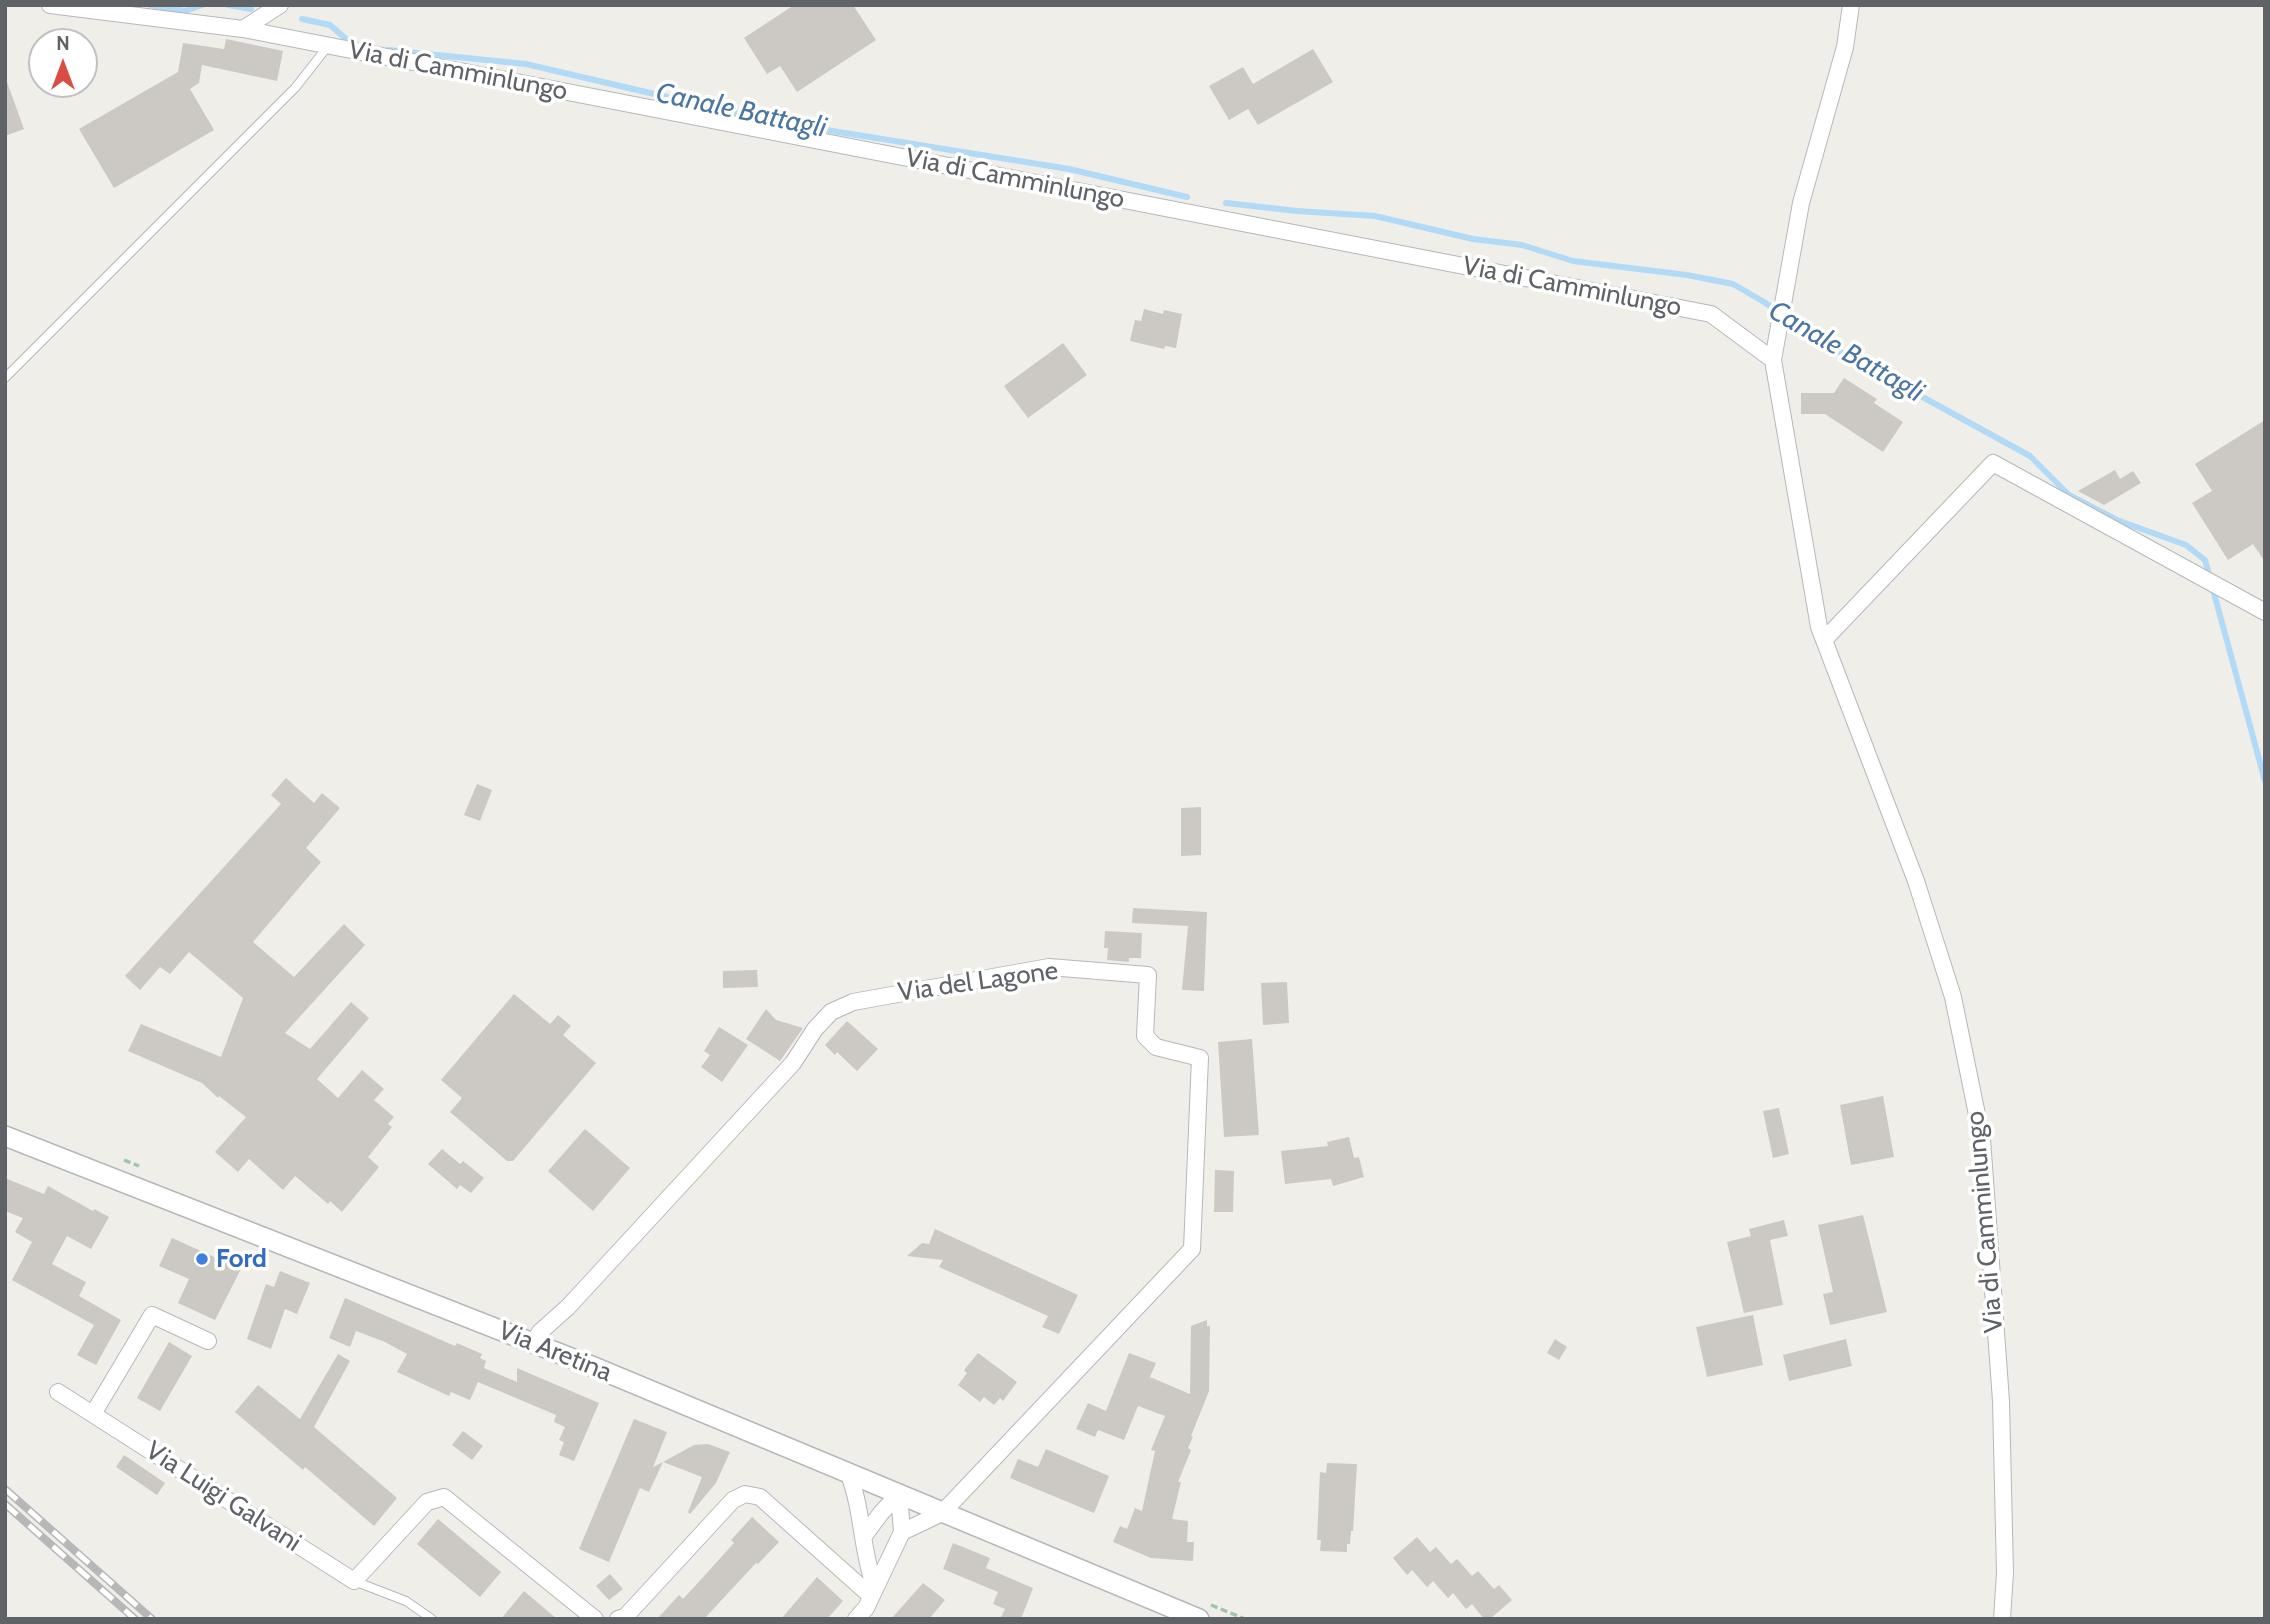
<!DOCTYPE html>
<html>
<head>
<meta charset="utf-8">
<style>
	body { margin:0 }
	#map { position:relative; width:2270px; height:1624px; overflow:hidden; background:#f0eee8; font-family:Cabin,sans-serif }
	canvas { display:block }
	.frame { position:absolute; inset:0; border:7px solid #5f6367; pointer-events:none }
	.north { position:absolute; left:28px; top:28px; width:70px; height:70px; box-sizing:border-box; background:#fff; border:2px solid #bfc1c2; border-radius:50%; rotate:0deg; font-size:19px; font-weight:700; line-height:28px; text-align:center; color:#5f6367 }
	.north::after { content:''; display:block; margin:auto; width:24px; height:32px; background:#da4c44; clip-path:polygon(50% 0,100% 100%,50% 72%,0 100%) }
</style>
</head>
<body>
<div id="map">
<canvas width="2270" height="1624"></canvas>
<div class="frame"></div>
<div class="north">N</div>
</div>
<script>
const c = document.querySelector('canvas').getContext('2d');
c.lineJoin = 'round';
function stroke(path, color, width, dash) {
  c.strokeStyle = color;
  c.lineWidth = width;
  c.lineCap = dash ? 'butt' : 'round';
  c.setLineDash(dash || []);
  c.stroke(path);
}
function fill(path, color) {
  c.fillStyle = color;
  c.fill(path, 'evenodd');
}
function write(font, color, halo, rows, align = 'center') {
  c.font = font + ' Cabin,sans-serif';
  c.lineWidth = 7;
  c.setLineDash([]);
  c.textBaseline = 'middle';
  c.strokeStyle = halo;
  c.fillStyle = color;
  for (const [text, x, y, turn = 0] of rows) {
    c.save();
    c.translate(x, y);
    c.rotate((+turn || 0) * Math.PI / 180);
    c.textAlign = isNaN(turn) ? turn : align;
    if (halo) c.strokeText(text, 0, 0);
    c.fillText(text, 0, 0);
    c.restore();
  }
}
stroke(new Path2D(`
	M 150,5 L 185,11 L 202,5
	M 228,5 L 251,9
	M 302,19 L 330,25 L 353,45
	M 388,50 L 526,64 L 770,121 L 1069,169 L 1187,197
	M 1226,203 L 1297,211 L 1375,216 L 1473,239 L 1522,245 L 1573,261 L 1687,275 L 1733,284 L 1764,302 L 1815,338 L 2030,456 L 2069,495 L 2117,520 L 2186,545 L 2205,560 L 2265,781`), '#b1daf7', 6);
fill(new Path2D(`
	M 794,5 L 853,5 L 876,40 L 797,92 L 780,66 L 767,74 L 744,38 Z
	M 226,39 L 283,51 L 277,81 L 202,65 L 199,83 L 190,89 L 214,130 L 114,188 L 79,129 L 178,72 L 183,43 L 224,49 Z
	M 1313,49 L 1333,82 L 1258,125 L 1248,109 L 1229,120 L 1209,86 L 1243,67 L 1253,84 Z
	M 7,82 L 24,129 L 5,136 L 5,83 Z
	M 1144,309 L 1163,314 L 1164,310 L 1182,314 L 1176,348 L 1165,346 L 1164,349 L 1130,341 L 1135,320 L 1141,321 Z
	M 1063,343 L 1087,375 L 1028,418 L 1004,386 Z
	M 1844,378 L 1877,399 L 1874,403 L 1903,422 L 1883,452 L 1825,414 L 1801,414 L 1801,393 L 1834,393 Z
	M 2265,420 L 2265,562 L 2253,544 L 2228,560 L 2192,503 L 2212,491 L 2195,464 Z
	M 2115,470 L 2120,479 L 2133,471 L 2141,483 L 2104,505 L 2078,491 Z
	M 286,778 L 314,803 L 322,793 L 340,808 L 306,848 L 321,862 L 253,942 L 294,977 L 344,924 L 365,945 L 285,1033 L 310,1049 L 351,1002 L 369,1018 L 317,1079 L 338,1098 L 362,1070 L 384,1089 L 374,1100 L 394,1117 L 388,1124 L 392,1127 L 368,1157 L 379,1167 L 342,1212 L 330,1201 L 328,1204 L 295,1176 L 283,1190 L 249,1159 L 238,1172 L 215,1152 L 246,1117 L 219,1096 L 218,1098 L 202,1083 L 128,1051 L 141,1024 L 221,1057 L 243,998 L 189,952 L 170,974 L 160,967 L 140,990 L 125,976 L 281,804 L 271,795 Z
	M 477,784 L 492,790 L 480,821 L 464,815 Z
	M 1201,807 L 1201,855 L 1181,856 L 1181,808 Z
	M 1133,908 L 1207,912 L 1204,991 L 1182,990 L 1188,926 L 1132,923 Z
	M 1105,931 L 1142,933 L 1141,958 L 1129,958 L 1129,962 L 1107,960 L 1108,948 L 1104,948 Z
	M 757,970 L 758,987 L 723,988 L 723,971 Z
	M 1287,982 L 1289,1023 L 1263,1025 L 1261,983 Z
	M 514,994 L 550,1024 L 558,1015 L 571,1026 L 563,1035 L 596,1063 L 513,1161 L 507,1161 L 450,1112 L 462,1098 L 441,1080 Z
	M 766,1009 L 776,1020 L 803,1028 L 780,1061 L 746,1039 Z
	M 847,1021 L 878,1049 L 857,1071 L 837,1052 L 835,1055 L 825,1045 Z
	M 719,1027 L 748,1045 L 722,1082 L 701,1067 L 710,1055 L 704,1051 Z
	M 1252,1039 L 1259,1135 L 1224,1137 L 1218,1042 Z
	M 1883,1096 L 1894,1157 L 1851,1165 L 1840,1105 Z
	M 1779,1108 L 1789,1154 L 1773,1158 L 1763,1111 Z
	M 585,1129 L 630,1168 L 593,1211 L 548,1171 Z
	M 1349,1137 L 1354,1158 L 1359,1157 L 1364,1177 L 1333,1186 L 1331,1179 L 1285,1184 L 1281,1151 L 1328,1146 L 1327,1142 Z
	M 442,1149 L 460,1164 L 463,1161 L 484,1178 L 471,1193 L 460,1185 L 457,1189 L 428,1164 Z
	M 1215,1170 L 1234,1171 L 1233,1212 L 1214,1212 Z
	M 5,1178 L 44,1194 L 48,1186 L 93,1211 L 94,1209 L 109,1217 L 91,1249 L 67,1236 L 52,1264 L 86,1282 L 79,1296 L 121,1320 L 96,1365 L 77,1355 L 94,1325 L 12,1280 L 32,1242 L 15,1232 L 23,1218 L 5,1211 Z
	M 1863,1215 L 1887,1312 L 1830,1325 L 1823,1294 L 1833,1292 L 1818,1225 Z
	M 1784,1220 L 1788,1236 L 1770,1240 L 1783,1305 L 1744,1313 L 1727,1242 L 1751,1236 L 1749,1229 Z
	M 935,1229 L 1078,1295 L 1059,1334 L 1042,1327 L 1048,1316 L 939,1267 L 943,1260 L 907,1256 L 922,1243 L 929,1244 Z
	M 172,1238 L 241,1269 L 215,1320 L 178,1303 L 189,1279 L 159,1266 Z
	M 280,1271 L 310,1283 L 297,1314 L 285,1309 L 271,1349 L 247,1339 L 266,1284 L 274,1287 Z
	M 345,1298 L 455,1346 L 457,1343 L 482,1354 L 480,1358 L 486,1361 L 484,1368 L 517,1382 L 517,1368 L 599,1403 L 574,1461 L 559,1455 L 564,1442 L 559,1440 L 565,1427 L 554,1422 L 556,1415 L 478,1382 L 470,1400 L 451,1392 L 449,1396 L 397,1372 L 407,1354 L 385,1342 L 356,1331 L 350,1347 L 329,1338 Z
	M 1753,1315 L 1763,1365 L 1707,1377 L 1696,1327 Z
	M 1207,1320 L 1207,1326 L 1210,1326 L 1209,1391 L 1191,1436 L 1193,1437 L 1188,1448 L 1191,1450 L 1178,1482 L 1181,1482 L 1172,1519 L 1188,1521 L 1187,1542 L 1194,1542 L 1193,1561 L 1151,1558 L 1113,1542 L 1120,1526 L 1127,1529 L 1135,1508 L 1142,1511 L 1155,1451 L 1151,1450 L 1165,1416 L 1138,1406 L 1124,1440 L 1098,1430 L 1095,1437 L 1076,1429 L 1088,1403 L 1106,1411 L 1129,1353 L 1156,1363 L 1150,1377 L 1190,1394 L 1191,1326 Z
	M 1555,1339 L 1567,1347 L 1559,1360 L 1547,1353 Z
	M 1846,1339 L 1852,1366 L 1789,1381 L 1783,1355 Z
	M 169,1342 L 192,1356 L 160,1411 L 137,1398 Z
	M 978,1353 L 1017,1382 L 1003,1401 L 1000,1398 L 994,1405 L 984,1397 L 980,1402 L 958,1385 L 967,1373 L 964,1370 Z
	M 338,1354 L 350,1361 L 314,1427 L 397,1498 L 374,1526 L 305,1467 L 303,1470 L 235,1412 L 258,1385 L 300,1419 Z
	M 634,1419 L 667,1432 L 653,1467 L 663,1462 L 649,1492 L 640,1488 L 609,1562 L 579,1549 Z
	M 463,1431 L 483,1446 L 472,1460 L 452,1445 Z
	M 708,1444 L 730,1452 L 716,1483 L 690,1514 L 688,1512 L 702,1477 L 663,1462 L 694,1445 Z
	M 1046,1449 L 1109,1476 L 1094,1513 L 1010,1478 L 1018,1459 L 1038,1467 Z
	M 124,1455 L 165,1483 L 157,1495 L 116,1467 Z
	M 1327,1463 L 1357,1464 L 1353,1531 L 1351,1531 L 1350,1544 L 1347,1544 L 1347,1552 L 1320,1551 L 1321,1540 L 1317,1540 L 1320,1472 L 1326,1473 Z
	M 752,1517 L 779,1542 L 758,1564 L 756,1563 L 704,1619 L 657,1619 L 679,1595 L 683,1599 L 695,1586 L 734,1543 L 731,1540 Z
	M 438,1519 L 501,1572 L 480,1597 L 417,1544 Z
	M 1417,1537 L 1430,1552 L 1436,1547 L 1451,1564 L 1457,1559 L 1472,1576 L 1478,1571 L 1494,1589 L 1499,1585 L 1512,1600 L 1490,1619 L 1484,1619 L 1472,1604 L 1466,1609 L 1453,1593 L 1448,1598 L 1433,1581 L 1427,1587 L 1412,1570 L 1407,1575 L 1393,1558 Z
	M 953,1543 L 990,1558 L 986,1568 L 1033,1588 L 1021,1619 L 1000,1619 L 1005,1609 L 993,1604 L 998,1592 L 943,1569 Z
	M 610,1574 L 623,1589 L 609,1600 L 596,1586 Z
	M 817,1577 L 843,1601 L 827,1619 L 781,1619 Z
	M 923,1583 L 945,1600 L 929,1619 L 891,1619 Z
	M 524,1591 L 557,1619 L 501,1619 Z`), '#ccc9c5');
const service = new Path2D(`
	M 5,378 L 295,88 L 328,46 L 326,46
	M 354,1581 L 406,1601 L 432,1619`);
const minor = new Path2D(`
	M 50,5 L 243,29 L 280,5
	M 1851,5 L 1845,47 L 1801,203 L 1773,360 L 1819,627 L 1916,881 L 1953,997 L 1982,1139 L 2001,1401 L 2005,1573 L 2002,1619
	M 243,29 L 1711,314 L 1773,360
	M 1824,640 L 1993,463 L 2265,612
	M 533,1343 L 540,1332 L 568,1307 L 793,1063 L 815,1029 L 831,1012 L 853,1002 L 1049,967 L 1148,975 L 1145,1036 L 1156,1047 L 1200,1058 L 1192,1249 L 942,1513 L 902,1532
	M 58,1392 L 354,1581 L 427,1502 L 444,1497 L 595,1619
	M 93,1414 L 152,1315 L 208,1341
	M 848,1472 C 863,1509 861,1550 875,1588
	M 864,1536 L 881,1513 L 899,1494
	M 618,1619 L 625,1617 L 733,1500 L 745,1494 L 760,1497 L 871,1596
	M 856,1619 L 866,1608 L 902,1532 L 899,1494`);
const tertiary = new Path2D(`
	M 5,1136 L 594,1367 L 1199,1619`);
stroke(service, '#b5b8bb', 10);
stroke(minor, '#b5b8bb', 18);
stroke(tertiary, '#b5b8bb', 22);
stroke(new Path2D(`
	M 124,1160 L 139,1166
	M 1211,1605 L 1245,1619`), '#a1c5ab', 3.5, [7, 3.5]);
stroke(service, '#fff', 8);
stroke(minor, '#fff', 16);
stroke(tertiary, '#fff', 19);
const rail = new Path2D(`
	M 5,1489 L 152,1619
	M 5,1504 L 135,1619`);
stroke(rail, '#b6b7b7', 8);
stroke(rail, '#fff', 5, [16]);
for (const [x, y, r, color] of [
	[202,1259,7,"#3f7fe0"]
]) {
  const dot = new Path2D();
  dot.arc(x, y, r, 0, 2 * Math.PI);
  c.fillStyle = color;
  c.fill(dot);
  stroke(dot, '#fff', 2.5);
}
write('26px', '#5f6367', '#fff', [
	["Via di Camminlungo",458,71,11],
	["Via di Camminlungo",1015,179,11],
	["Via di Camminlungo",1572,287,11],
	["Via del Lagone",978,982,-8],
	["Via di Camminlungo",1985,1222,-95],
	["Via Aretina",555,1352,22],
	["Via Luigi Galvani",223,1497,33]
]);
write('bold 26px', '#366cbe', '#fff', [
	["Ford",216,1259]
], 'left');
write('italic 28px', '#4a76a1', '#fff', [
	["Canale Battagli",741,111,12],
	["Canale Battagli",1846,352,30]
]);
</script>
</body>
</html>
